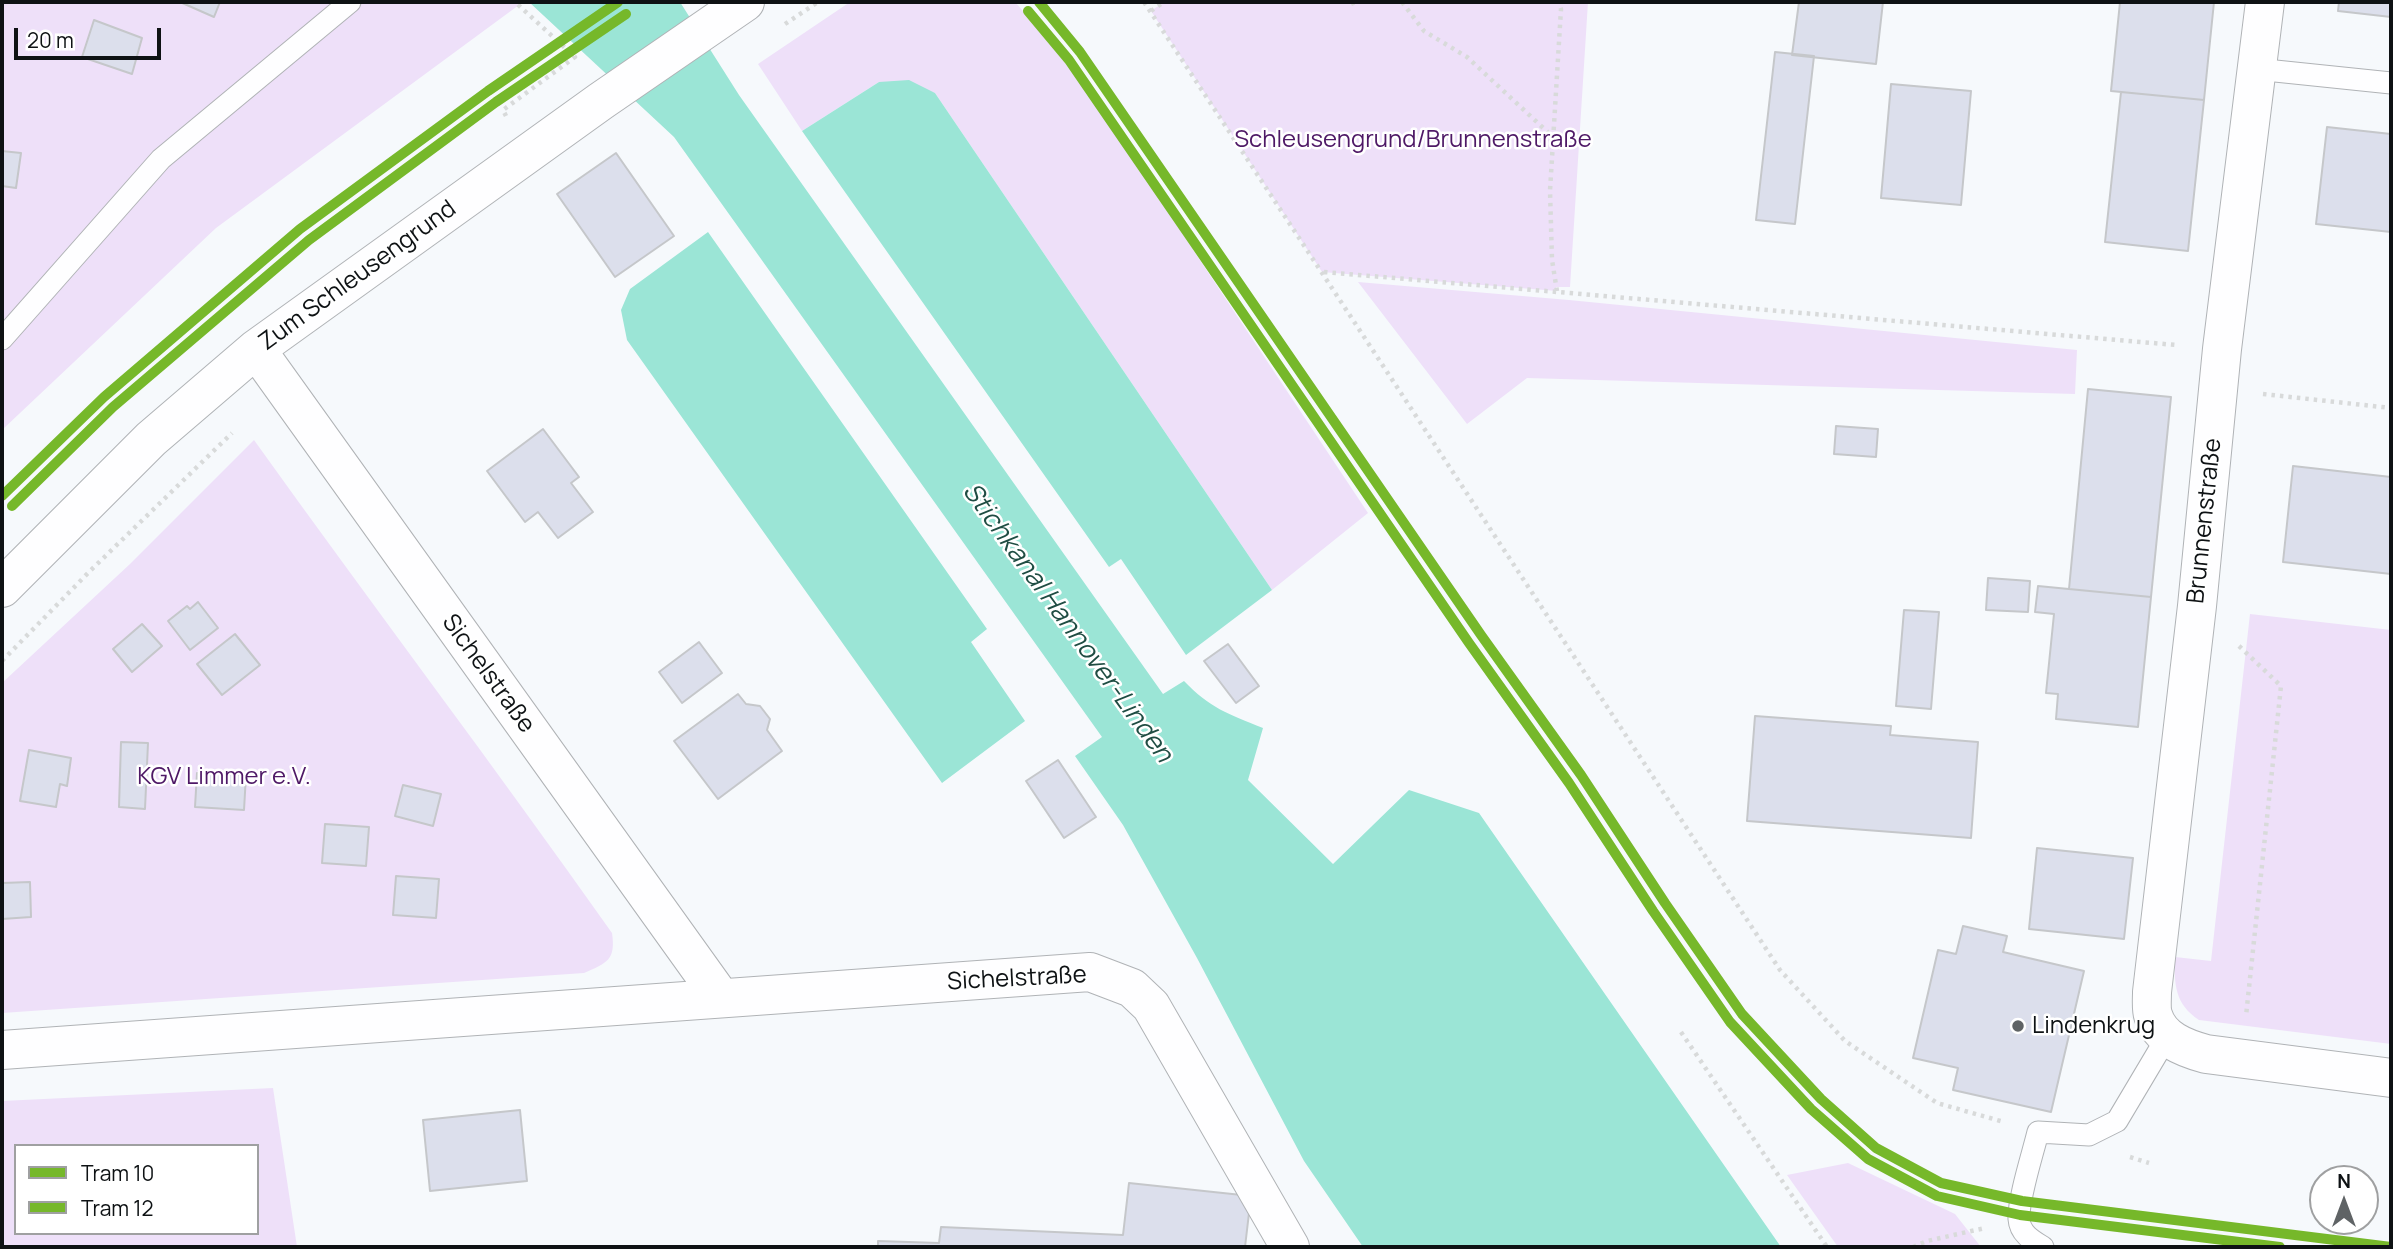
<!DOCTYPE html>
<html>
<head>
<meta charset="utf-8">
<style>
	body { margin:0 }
	#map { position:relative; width:2393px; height:1249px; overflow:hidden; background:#f6f9fc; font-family:Manrope,sans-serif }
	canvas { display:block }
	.frame { position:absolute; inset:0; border:4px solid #0e1214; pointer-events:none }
	.legend { position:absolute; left:14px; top:1144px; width:245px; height:91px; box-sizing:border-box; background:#fff; border:2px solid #9fa0a1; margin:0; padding:9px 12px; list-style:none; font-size:21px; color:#0e1214 }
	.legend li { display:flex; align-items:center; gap:14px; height:35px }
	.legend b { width:35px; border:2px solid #9fa0a1 }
	.north { position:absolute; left:2309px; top:1165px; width:70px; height:70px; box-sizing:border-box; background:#fff; border:2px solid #9fa0a1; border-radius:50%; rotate:0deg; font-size:19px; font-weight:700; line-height:28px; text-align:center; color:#0e1214 }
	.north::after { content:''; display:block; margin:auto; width:24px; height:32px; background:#5f6365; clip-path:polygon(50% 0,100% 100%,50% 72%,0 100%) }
	.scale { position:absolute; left:14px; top:28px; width:147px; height:32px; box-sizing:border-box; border:4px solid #0e1214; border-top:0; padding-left:9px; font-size:21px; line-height:24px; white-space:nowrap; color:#0e1214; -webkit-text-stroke:5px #fff; paint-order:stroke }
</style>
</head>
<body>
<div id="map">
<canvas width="2393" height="1249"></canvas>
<div class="frame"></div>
<ul class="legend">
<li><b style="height:9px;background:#76b82a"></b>Tram 10</li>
<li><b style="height:9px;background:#76b82a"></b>Tram 12</li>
</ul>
<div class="north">N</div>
<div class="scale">20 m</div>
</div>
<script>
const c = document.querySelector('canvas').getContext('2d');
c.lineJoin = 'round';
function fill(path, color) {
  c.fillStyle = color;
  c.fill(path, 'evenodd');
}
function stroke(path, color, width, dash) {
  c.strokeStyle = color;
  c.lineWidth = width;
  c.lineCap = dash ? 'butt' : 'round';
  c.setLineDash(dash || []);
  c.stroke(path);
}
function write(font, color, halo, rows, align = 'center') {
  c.font = font + ' Manrope,sans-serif';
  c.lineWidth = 5;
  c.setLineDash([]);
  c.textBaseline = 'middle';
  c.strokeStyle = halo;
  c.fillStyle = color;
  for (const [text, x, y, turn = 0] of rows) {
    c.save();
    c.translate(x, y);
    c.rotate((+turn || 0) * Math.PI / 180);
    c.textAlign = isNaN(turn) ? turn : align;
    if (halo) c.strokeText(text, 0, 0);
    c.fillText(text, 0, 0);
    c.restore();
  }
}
fill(new Path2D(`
	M 2,2 L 523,2 L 216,228 L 2,430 Z
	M 850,2 L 1015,2 L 1067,60 L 1368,513 L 1272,590 L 935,93 L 879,82 L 802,131 L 758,64 Z
	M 1164,2 L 1588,2 L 1570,287 L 1556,287 L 1557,291 L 1322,272 L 1151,11 Z
	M 1358,282 L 1569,300 L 2077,350 L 2075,394 L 1527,378 L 1467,424 Z
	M 254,440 C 372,605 495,767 612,933 C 616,960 607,963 584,973 L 2,1013 L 2,683 L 130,564 Z
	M 2250,614 L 2391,630 L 2391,1044 L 2199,1020 C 2175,1004 2174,985 2175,957 L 2211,961 Z
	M 273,1088 L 297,1247 L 2,1247 L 2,1101 ZM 16,1146 L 257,1146 L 257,1233 L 16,1233 Z
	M 1848,1163 L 1955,1214 L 1981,1247 L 1838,1247 L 1787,1175 Z`), '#eee0f9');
fill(new Path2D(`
	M 529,2 L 680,2 L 739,95 L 1163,694 L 1184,681 C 1210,708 1228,714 1263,728 L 1248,780 L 1333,864 L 1409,790 L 1479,813 L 1781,1247 L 1363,1247 L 1304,1161 L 1197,958 L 1123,825 L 1075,756 L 1102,737 L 674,137 Z
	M 909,80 L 935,93 L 1272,590 L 1186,655 L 1121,559 L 1109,567 L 802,131 L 879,82 Z
	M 708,232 L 987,629 L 971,642 L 1025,721 L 942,783 L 627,340 L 621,310 L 630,289 Z`), '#9be5d6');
const building = new Path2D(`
	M 180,2 L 220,2 L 214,17 Z
	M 1799,2 L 1883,2 L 1876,64 L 1792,55 Z
	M 2120,2 L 2214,2 L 2204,100 L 2111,91 Z
	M 2339,2 L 2391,2 L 2391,17 L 2338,11 Z
	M 94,20 L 142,38 L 132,74 L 82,57 Z
	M 1775,52 L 1814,56 L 1795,224 L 1756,220 Z
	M 1891,84 L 1971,91 L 1961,205 L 1881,198 Z
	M 2121,92 L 2204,100 L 2188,251 L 2105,242 Z
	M 2327,127 L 2391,134 L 2391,232 L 2316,224 Z
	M 2,151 L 21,153 L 16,188 L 2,186 Z
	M 616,153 L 674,236 L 615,277 L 557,194 Z
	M 2088,389 L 2171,397 L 2151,597 L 2069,589 Z
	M 1836,426 L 1878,429 L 1876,457 L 1834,454 Z
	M 543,429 L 579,477 L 571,483 L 593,512 L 558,538 L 538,512 L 525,522 L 487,471 Z
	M 2293,466 L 2391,477 L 2391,574 L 2283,562 Z
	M 1988,578 L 2030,581 L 2028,612 L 1986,610 Z
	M 2038,586 L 2151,597 L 2138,727 L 2056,719 L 2058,694 L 2046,693 L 2054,614 L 2035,612 Z
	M 198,602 L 218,628 L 190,650 L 168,621 L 187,606 L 190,609 Z
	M 1904,610 L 1939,612 L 1931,709 L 1896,706 Z
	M 142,624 L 162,646 L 132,672 L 113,649 Z
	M 235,634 L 260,665 L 222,695 L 197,664 Z
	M 699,642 L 722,673 L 682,703 L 659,672 Z
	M 1228,644 L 1259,686 L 1236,703 L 1204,661 Z
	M 738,694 L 746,704 L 760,706 L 770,719 L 767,730 L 782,751 L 718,799 L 674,741 Z
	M 1755,716 L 1891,726 L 1890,735 L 1978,742 L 1971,838 L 1747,821 Z
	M 121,742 L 148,743 L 145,809 L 119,807 Z
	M 29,750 L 71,758 L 67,786 L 60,784 L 56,807 L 20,801 Z
	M 1058,760 L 1096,817 L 1064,838 L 1026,781 Z
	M 197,773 L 246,775 L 244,810 L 195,807 Z
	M 403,785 L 441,794 L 433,826 L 395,816 Z
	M 325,824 L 369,827 L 366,866 L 322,863 Z
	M 2037,848 L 2133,858 L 2124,939 L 2029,929 Z
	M 396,876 L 439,879 L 436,918 L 393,915 Z
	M 30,882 L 31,917 L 2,919 L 2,883 Z
	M 1963,926 L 2007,936 L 2003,952 L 2084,971 L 2051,1112 L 1953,1090 L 1958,1068 L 1913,1058 L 1938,950 L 1956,954 Z
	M 520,1110 L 527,1181 L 430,1191 L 423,1120 Z
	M 1129,1183 L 1251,1196 L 1245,1247 L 878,1247 L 878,1241 L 939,1243 L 941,1227 L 1123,1235 Z`);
fill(building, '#dcdfec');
stroke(building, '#c5c7ca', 2);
const service = new Path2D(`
	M 2256,69 L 2391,83
	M 2,339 L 161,159 L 350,2
	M 2043,1247 C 2033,1241 2020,1234 2019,1219 C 2018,1199 2033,1153 2038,1132 L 2089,1135 L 2117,1121 L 2167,1037`);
const minor = new Path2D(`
	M 2265,2 L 2222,349 L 2197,606 L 2152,992 C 2152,999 2151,1009 2153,1015 C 2160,1039 2184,1048 2206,1054 L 2391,1078
	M 256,349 L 721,998
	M 2,588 L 151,439 L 256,349 L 601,101 L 745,2
	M 2,1050 L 1090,972 L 1132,988 L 1151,1006 L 1290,1247`);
stroke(service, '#b0b3b6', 23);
stroke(minor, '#b0b3b6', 40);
stroke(new Path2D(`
	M 1144,2 L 1780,970 L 1845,1041 L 1937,1103 L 2004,1122
	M 1402,2 L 1424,31 L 1467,57 L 1554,138
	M 1351,4 L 1355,2
	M 1151,11 L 1164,2
	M 785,24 L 818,2
	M 506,116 L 503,110 L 575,57 L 515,2
	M 1324,272 L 2176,345
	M 1557,291 L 1552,260 L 1550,191 L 1561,9 L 1559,2
	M 2263,394 L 2391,408
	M 2239,646 L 2281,686 L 2246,1016
	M 2,661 L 90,571 L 232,433
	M 1681,1032 L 1827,1247
	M 2130,1157 L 2149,1163
	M 1913,1247 L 1927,1241 L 1985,1228`), '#d8dada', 4.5, [3.5, 5]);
stroke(service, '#fefeff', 21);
stroke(minor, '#fefeff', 38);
stroke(new Path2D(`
	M 1039,2 L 1080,52 L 1481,635 L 1581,775 L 1665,903 L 1742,1014 L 1821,1099 L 1876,1148 L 1941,1183 L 2022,1201 L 2391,1247
	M 2,496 L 104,397 L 300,229 L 488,91 L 618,2`), '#76b82a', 10);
stroke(new Path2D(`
	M 1028,11 L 1069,60 L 1469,643 L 1569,783 L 1653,911 L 1730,1022 L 1811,1109 L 1868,1159 L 1937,1196 L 2020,1215 L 2280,1247
	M 12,506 L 113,407 L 309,240 L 496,102 L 626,14`), '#76b82a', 10);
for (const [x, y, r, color] of [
	[2018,1026,7,"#5f6365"]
]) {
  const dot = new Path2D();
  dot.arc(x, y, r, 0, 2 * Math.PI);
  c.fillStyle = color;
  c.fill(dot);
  stroke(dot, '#fff', 2.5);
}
write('24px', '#4e1866', '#fff', [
	["Schleusengrund/Brunnenstraße",1413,140],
	["KGV Limmer e.V.",224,777]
]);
write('24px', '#0e1214', '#fff', [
	["Zum Schleusengrund",358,276,-36],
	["Brunnenstraße",2205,521,-84],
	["Sichelstraße",488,674,54],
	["Sichelstraße",1017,979,-3]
]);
write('24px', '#0e1214', '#fff', [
	["Lindenkrug",2032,1026]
], 'left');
write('italic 26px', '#1f4d43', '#fff', [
	["Stichkanal Hannover-Linden",1067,623,54]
]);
</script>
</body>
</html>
